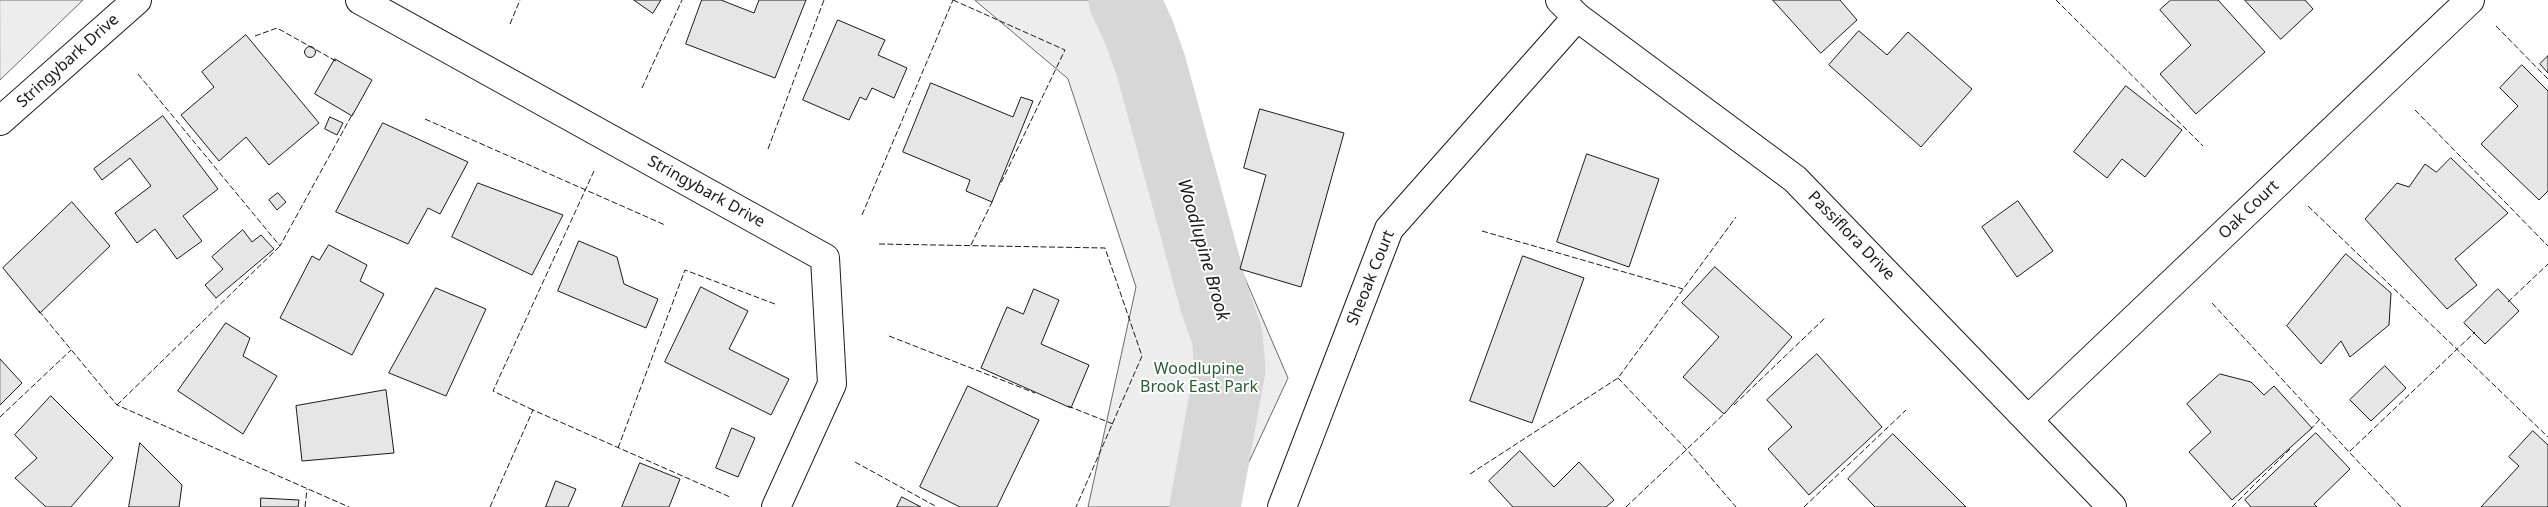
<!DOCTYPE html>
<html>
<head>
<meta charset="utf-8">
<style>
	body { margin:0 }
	canvas { display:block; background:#fff }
</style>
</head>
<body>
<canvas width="2548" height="507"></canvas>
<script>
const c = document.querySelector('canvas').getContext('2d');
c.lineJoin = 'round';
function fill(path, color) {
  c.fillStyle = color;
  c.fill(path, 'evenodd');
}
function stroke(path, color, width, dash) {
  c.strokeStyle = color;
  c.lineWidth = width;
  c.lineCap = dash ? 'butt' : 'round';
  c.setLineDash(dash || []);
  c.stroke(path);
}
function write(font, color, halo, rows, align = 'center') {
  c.font = font + ' "Noto Sans",sans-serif';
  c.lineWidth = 4;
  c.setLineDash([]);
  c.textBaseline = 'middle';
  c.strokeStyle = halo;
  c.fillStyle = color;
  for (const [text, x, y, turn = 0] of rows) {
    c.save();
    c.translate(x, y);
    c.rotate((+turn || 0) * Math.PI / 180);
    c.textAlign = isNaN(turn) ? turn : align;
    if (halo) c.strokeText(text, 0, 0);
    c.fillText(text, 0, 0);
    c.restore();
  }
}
const built = new Path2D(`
	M 0,0 L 83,0 L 0,80 Z
	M 975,0 L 1140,0 L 1174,41 L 1203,181 L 1288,378 L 1228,507 L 1088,507 L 1136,287 L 1068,79 Z`);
fill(built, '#ededed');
stroke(built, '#6a6a6a', 1);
stroke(new Path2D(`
	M 1124,0 L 1139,32 L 1151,66 L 1216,305 L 1227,335 L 1230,369 L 1205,507`), '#d7d7d7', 71);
const building = new Path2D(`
	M 634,0 L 661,0 L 653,13 Z
	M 702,0 L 721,0 L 754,13 L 759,0 L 806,0 L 775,78 L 686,44 Z
	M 1773,0 L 1840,0 L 1857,20 L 1821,53 Z
	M 2171,0 L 2218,0 L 2265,52 L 2196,114 L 2160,74 L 2191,45 L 2160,10 Z
	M 2245,0 L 2305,0 L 2313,9 L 2281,39 Z
	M 838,20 L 885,40 L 878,55 L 907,68 L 894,98 L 872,88 L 866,100 L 860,97 L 849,120 L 803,100 Z
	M 1859,31 L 1887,55 L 1908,32 L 1972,89 L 1921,147 L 1829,65 Z
	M 246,35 L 319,123 L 269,165 L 246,137 L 219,161 L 181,115 L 214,87 L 202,72 Z
	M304.5 52a5.5 5.5 0 1 1 11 0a5.5 5.5 0 1 1-11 0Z
	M 2548,56 L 2548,73 L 2540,64 Z
	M 335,59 L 372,80 L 352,116 L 315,94 Z
	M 2522,65 L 2548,91 L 2548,191 L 2539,200 L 2481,144 L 2518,106 L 2500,88 Z
	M 931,83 L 1013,117 L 1021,97 L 1033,101 L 992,202 L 966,191 L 970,180 L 903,152 Z
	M 2126,86 L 2182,130 L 2145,177 L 2122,159 L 2107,178 L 2074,152 Z
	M 1260,109 L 1344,133 L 1301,287 L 1240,269 L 1266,175 L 1244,168 Z
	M 163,116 L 218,189 L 183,216 L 202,241 L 177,259 L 155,229 L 137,243 L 115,213 L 151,186 L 130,158 L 102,180 L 94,169 Z
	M 330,117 L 343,123 L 337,135 L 325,129 Z
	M 383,123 L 468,162 L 440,214 L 428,208 L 408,244 L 336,212 Z
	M 1587,154 L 1659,179 L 1629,267 L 1557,242 Z
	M 2451,158 L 2508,213 L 2455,259 L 2477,285 L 2447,309 L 2365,219 L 2397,183 L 2409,187 L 2425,164 L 2436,172 Z
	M 478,183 L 563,215 L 532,275 L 452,237 Z
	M 278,193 L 286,202 L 277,210 L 269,200 Z
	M 2018,201 L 2053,251 L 2017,277 L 1982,227 Z
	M 72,202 L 110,246 L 40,313 L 3,268 Z
	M 243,230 L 252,242 L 261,235 L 274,249 L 216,298 L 205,285 L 223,269 L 212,257 Z
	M 579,241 L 617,257 L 624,284 L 658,299 L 646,328 L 558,291 Z
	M 329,245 L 367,265 L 360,281 L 384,294 L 352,355 L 280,318 L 312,256 L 319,260 Z
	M 2346,254 L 2391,293 L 2389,325 L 2350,357 L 2341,341 L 2321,364 L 2287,326 Z
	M 1523,256 L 1584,278 L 1532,423 L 1470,401 Z
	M 1715,267 L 1792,337 L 1724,414 L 1683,377 L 1719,337 L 1682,303 Z
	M 701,287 L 748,311 L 729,349 L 789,379 L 771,415 L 665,362 Z
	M 436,288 L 486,309 L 446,396 L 389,373 Z
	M 1034,289 L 1059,300 L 1041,344 L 1089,365 L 1071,408 L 981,368 L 1007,307 L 1023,314 Z
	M 2498,289 L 2519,311 L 2485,344 L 2464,323 Z
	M 226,323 L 250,338 L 243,356 L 277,376 L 243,434 L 178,391 Z
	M 1817,354 L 1882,427 L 1809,495 L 1768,449 L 1792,427 L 1767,400 Z
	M 0,359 L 22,383 L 0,405 Z
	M 2385,366 L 2406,388 L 2371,421 L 2350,400 Z
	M 2220,374 L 2251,382 L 2264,395 L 2274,386 L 2312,428 L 2232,500 L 2189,452 L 2211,432 L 2187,404 Z
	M 968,386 L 1039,420 L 997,507 L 960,507 L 920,487 Z
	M 386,390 L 394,453 L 302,461 L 296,406 Z
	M 51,396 L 113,458 L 71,507 L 46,507 L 15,478 L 37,458 L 15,435 Z
	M 732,428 L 755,438 L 738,477 L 716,468 Z
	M 2533,431 L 2548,445 L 2548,507 L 2481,507 L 2519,466 L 2509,457 Z
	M 2316,433 L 2350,469 L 2314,504 L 2317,507 L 2251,507 L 2245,500 Z
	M 1893,434 L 1966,507 L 1875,507 L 1848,479 Z
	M 140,443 L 182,485 L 179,507 L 129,507 Z
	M 1520,451 L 1554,487 L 1579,462 L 1614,500 L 1606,507 L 1513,507 L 1489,481 Z
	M 640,463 L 680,479 L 669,507 L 622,507 Z
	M 556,481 L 576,489 L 568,507 L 546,507 Z
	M 902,497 L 921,507 L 897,507 Z
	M 261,498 L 299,500 L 298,507 L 261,507 Z`);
fill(building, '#e6e6e6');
stroke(building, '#1a1a1a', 1);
const minor = new Path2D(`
	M 360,0 L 825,258 L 832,384 L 776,507
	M 1560,0 L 1577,17 L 1795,179 L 2112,507
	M 0,121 L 137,0
	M 2029,419 L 2470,0
	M 1282,507 L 1389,229 L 1577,17`);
stroke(minor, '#1a1a1a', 30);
stroke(minor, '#fff', 28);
stroke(new Path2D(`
	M 953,0 L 1065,50 L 1000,185
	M 2056,0 L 2203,146
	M 510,24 L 520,0
	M 2496,26 L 2548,79
	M 255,36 L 277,28 L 336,61
	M 138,74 L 280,246 L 353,113
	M 642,88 L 682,0
	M 2415,110 L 2548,246
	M 425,119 L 665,225
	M 768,149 L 824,0
	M 2308,206 L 2548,437
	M 862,215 L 953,0
	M 1482,231 L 1683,289
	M 879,244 L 1105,248 L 1142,356 L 1076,507
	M 971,245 L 993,200
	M 2508,302 L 2548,264
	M 2212,303 L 2349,452
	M 39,311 L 117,405 L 349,507
	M 889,336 L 1035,393
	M 1618,378 L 1687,450 L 1736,507
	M 117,405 L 280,246
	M 1734,405 L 1826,317
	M 1068,406 L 1113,424
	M 533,410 L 493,391 L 594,171
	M 0,417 L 71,350
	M 2310,430 L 2320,419
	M 618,448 L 685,270 L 775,304
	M 855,462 L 937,507
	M 1470,474 L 1618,378 L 1736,217
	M 305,507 L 307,489
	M 490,507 L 533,410 L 730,497
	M 1626,507 L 1726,412
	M 1804,507 L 1906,410
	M 2232,507 L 2290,449
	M 2401,507 L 2349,452 L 2475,332`), '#1a1a1a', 1, [6, 2.5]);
write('16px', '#1a1a1a', '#fff', [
	["Stringybark Drive",68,61,-42],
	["Stringybark Drive",706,192,29],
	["Oak Court",2249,210,-44],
	["Passiflora Drive",1851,236,46],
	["Sheoak Court",1371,278,-68]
]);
write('16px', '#2b5a34', '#fff', [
	["Woodlupine",1199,369],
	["Brook East Park",1199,387]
]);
write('italic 18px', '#1a1a1a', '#fff', [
	["Woodlupine Brook",1203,250,74]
]);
</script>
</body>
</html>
